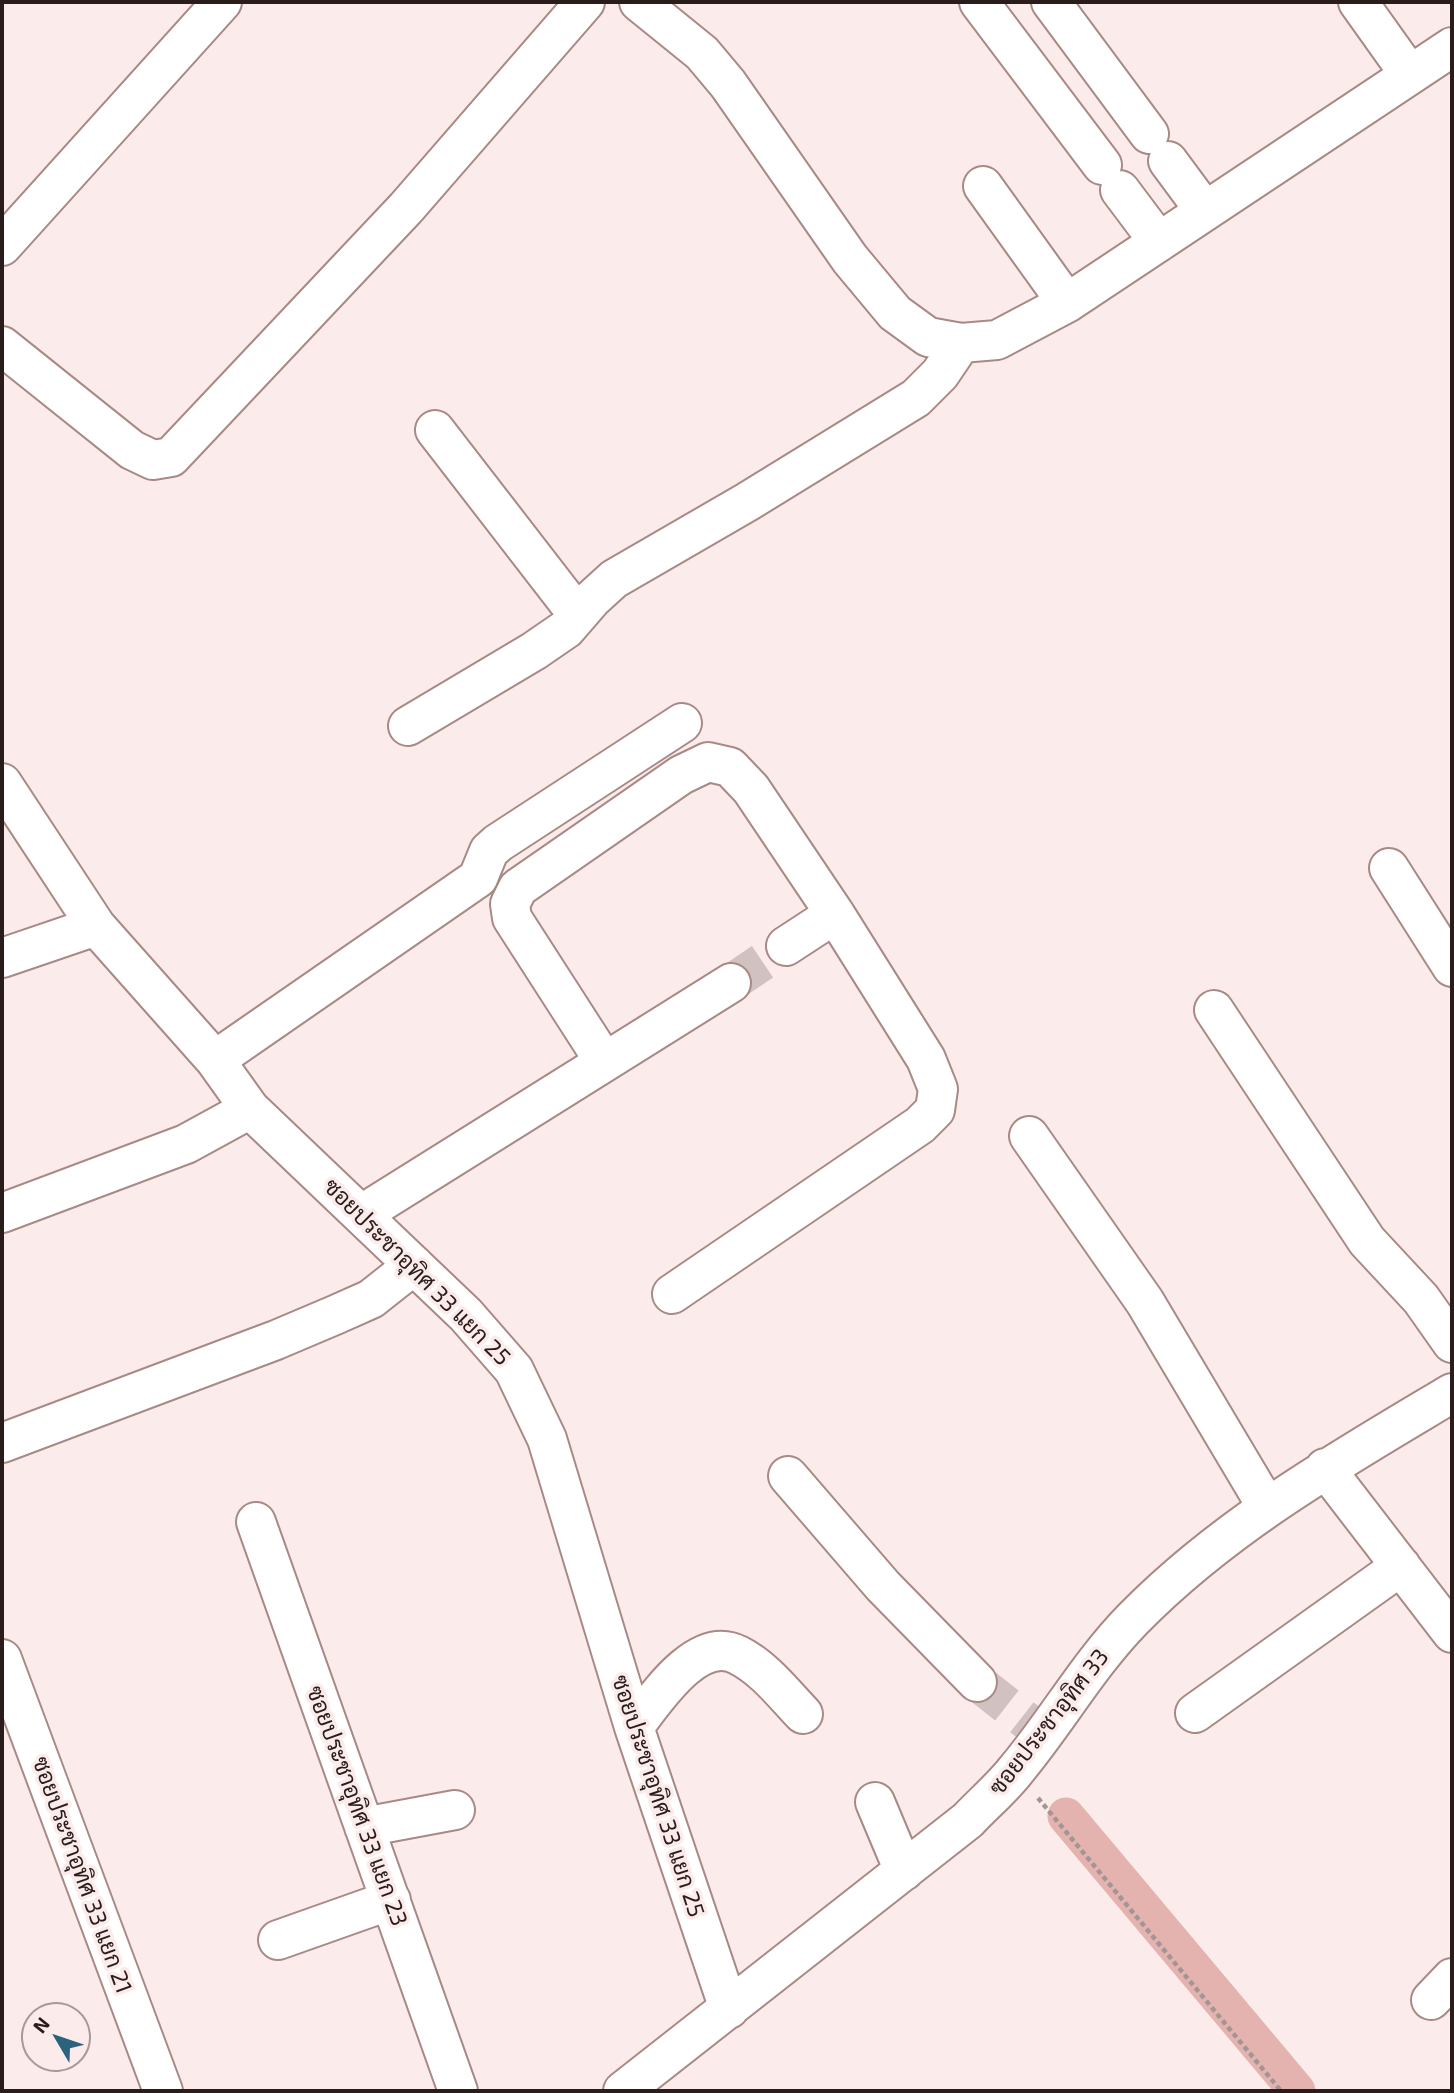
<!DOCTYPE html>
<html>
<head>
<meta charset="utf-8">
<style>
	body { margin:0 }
	#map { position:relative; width:1454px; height:2093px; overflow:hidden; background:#fbeceb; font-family:"Exo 2",sans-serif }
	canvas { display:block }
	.frame { position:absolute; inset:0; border:4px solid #291c1b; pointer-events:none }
	.north { position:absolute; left:21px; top:2002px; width:70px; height:70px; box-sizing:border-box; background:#fbeceb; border:2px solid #a79998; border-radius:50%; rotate:309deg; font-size:19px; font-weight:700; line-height:28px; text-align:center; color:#291c1b }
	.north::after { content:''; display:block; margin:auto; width:24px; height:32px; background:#2c627d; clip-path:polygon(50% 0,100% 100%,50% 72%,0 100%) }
</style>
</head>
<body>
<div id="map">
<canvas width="1454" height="2093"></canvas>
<div class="frame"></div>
<div class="north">N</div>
</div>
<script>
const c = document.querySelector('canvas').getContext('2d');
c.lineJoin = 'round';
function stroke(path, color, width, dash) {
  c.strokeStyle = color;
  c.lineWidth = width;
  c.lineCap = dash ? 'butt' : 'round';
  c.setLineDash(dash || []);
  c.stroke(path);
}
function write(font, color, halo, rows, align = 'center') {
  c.font = font + ' "Exo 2",Sarabun,sans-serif';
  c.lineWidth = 7;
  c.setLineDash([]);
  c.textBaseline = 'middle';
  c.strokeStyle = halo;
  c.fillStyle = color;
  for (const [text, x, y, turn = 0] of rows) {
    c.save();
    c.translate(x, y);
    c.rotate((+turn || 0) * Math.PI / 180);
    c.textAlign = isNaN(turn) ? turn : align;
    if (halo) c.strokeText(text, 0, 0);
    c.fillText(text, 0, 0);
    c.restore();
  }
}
stroke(new Path2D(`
	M 1066,1816 L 1297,2091`), '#e4b3af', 37);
stroke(new Path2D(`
	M 731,983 L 786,946
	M 977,1682 L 1028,1722`), '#d1c2c1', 38, [38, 19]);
const minor = new Path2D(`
	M 639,2 L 702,53 L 728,84 L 850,259 L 895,313 L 928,337 L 961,343 L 997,340 L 1067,303 L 1452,47
	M 979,2 L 1102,165
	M 1051,2 L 1149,134
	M 1358,2 L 1410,75
	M 1168,161 L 1205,211
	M 983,186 L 1067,303
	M 1120,190 L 1159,242
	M 2,246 L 222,2
	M 2,346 L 132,450 L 153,460 L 171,457 L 406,208 L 585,2
	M 435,430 L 578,615
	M 408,726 L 534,651 L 566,629 L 592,599 L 614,579 L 747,502 L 916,398 L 940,374 L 961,343
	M 2,783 L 96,926 L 215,1060 L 250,1109 L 466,1315 L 514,1370 L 547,1439 L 634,1727 L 729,2009
	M 1389,868 L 1452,967
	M 786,946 L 835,914
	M 2,958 L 96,926
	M 1214,1010 L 1367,1241 L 1421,1299 L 1452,1343
	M 215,1060 L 478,878 L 489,851 L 498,843 L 682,723
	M 604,1061 L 512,918 L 510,904 L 518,888 L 681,775 L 708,762 L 730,767 L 751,789 L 835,914 L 926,1059 L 938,1089 L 935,1110 L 920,1125 L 672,1294
	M 1029,1136 L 1145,1302 L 1267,1507
	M 2,1213 L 186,1144 L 250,1109
	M 362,1214 L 731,983
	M 2,1443 L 276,1340 L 335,1315 L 371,1299 L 414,1265
	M 1325,1468 L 1452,1633
	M 788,1476 L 883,1586 L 977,1682
	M 256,1522 L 458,2091
	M 2,1659 L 163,2091
	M 1195,1713 L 1401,1566
	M 634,1727 C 655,1700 697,1634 738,1655 C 764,1668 783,1693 803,1714
	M 875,1802 L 904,1871
	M 364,1827 L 455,1810
	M 278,1940 L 391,1900
	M 1431,2000 L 1452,1978
	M 623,2091 L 968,1820 C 984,1803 1002,1788 1016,1770 C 1057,1721 1088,1665 1133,1619 C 1225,1525 1340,1460 1452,1393`);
stroke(minor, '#a98986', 42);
stroke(new Path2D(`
	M 1038,1798 L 1281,2091`), '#a39594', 4.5, [5, 3.5]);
stroke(minor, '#fff', 38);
write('23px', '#291c1b', '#fbeceb', [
	["ซอยประชาอุทิศ 33 แยก 25",417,1272,45],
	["ซอยประชาอุทิศ 33",1049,1722,-52],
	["ซอยประชาอุทิศ 33 แยก 25",658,1796,72],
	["ซอยประชาอุทิศ 33 แยก 23",357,1806,70],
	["ซอยประชาอุทิศ 33 แยก 21",82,1875,70]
]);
</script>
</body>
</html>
